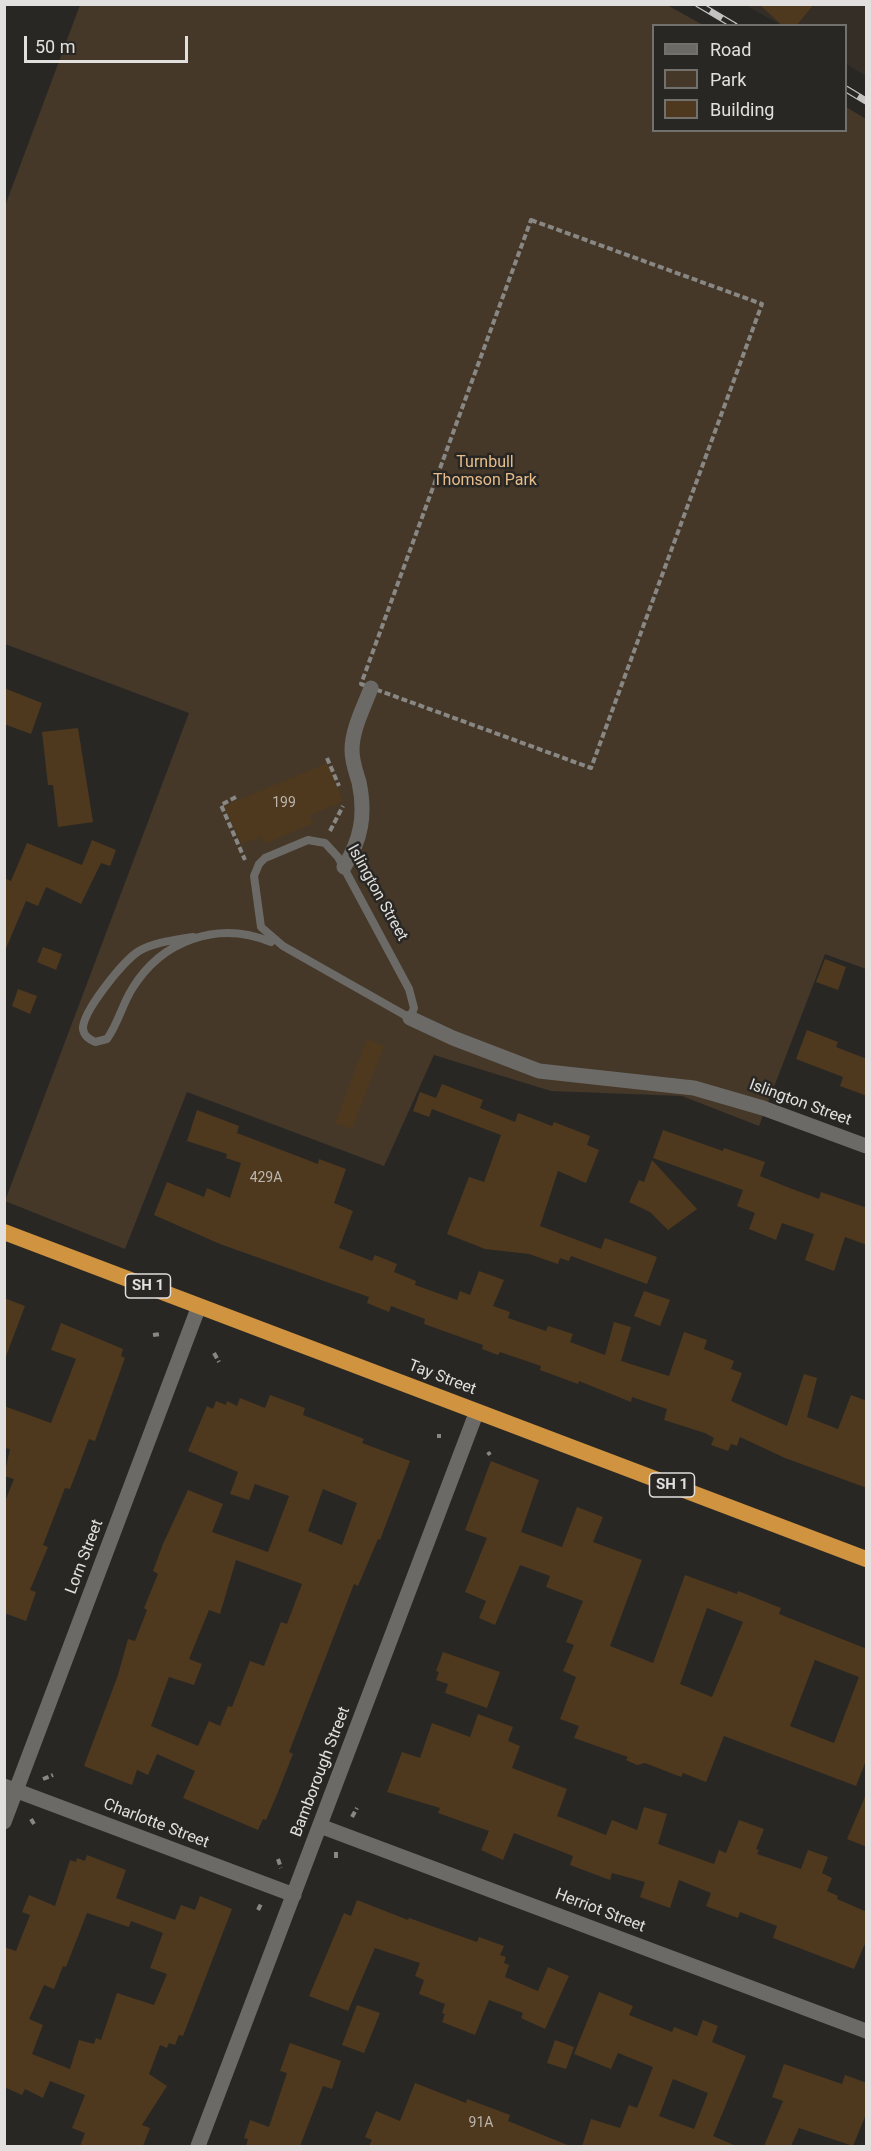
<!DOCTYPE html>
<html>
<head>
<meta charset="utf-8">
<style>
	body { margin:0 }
	#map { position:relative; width:871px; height:2151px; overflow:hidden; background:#292724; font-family:Roboto,sans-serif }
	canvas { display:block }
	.frame { position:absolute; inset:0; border:6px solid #e1e0de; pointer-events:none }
	.legend { position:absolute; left:652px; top:24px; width:195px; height:108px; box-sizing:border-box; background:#292724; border:2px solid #73716e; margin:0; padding:8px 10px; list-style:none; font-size:18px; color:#e1e0de }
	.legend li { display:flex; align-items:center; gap:12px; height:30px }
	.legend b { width:30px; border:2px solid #73716e }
	.scale { position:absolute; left:24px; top:36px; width:164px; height:27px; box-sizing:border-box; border:3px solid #e1e0de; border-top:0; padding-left:8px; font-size:18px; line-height:21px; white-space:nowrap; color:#e1e0de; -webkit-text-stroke:4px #292724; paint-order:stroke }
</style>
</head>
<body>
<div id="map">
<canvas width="871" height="2151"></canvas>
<div class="frame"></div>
<ul class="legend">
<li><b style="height:8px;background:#6c6a67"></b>Road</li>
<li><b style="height:16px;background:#453829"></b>Park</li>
<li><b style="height:16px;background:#4e391e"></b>Building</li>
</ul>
<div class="scale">50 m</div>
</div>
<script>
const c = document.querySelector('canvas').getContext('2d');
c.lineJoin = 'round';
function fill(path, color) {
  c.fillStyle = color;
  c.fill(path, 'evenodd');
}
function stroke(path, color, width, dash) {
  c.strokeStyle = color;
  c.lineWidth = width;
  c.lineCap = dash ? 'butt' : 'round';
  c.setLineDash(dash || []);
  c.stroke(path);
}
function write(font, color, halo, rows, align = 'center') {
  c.font = font + ' Roboto,sans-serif';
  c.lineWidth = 5;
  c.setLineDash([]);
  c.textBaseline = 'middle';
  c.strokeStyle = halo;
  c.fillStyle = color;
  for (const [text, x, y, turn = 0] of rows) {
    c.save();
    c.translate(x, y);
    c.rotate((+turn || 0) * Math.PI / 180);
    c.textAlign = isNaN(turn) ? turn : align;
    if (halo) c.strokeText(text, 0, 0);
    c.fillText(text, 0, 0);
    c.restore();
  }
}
fill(new Path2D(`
	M 745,5 L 866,5 L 866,76 L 846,64 L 846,26 L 781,25 Z`), '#352e27');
fill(new Path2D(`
	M 80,5 L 667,5 L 703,25 L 654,26 L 654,130 L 846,130 L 846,107 L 866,119 L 866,969 L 825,954 L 759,1126 L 682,1096 L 551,1091 L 434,1055 L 384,1166 L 187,1092 L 125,1249 L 5,1201 L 189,713 L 5,644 L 5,206 Z`), '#453829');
fill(new Path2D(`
	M 759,4 L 814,4 L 796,26 L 783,26 Z
	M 4,688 L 42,703 L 31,734 L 4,724 Z
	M 78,728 L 93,822 L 58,827 L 53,785 L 48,785 L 42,732 Z
	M 327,763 L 343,801 L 310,816 L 314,823 L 264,844 L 261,836 L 242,844 L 224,806 Z
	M 92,840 L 116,850 L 110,866 L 101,863 L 81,904 L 46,887 L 38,906 L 26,901 L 4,953 L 4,878 L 11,881 L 27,843 L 82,865 Z
	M 43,947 L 62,954 L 56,970 L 37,962 Z
	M 825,959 L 846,967 L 838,990 L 816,982 Z
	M 18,989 L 37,996 L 30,1014 L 12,1006 Z
	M 807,1030 L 838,1042 L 836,1047 L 867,1059 L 867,1096 L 840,1086 L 843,1077 L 796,1059 Z
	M 367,1039 L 384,1046 L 352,1129 L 335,1123 Z
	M 442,1084 L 483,1100 L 480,1108 L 515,1122 L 518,1113 L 552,1126 L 554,1122 L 590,1136 L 587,1145 L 599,1150 L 586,1183 L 558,1171 L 540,1226 L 601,1249 L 605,1238 L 657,1257 L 647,1284 L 571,1256 L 569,1261 L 560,1258 L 558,1264 L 529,1254 L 485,1249 L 447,1234 L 469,1177 L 484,1182 L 501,1135 L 432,1109 L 429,1117 L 413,1111 L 420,1092 L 436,1098 Z
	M 197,1110 L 239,1126 L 237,1133 L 318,1164 L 319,1159 L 346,1169 L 334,1203 L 353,1211 L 339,1248 L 372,1261 L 375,1255 L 397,1264 L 394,1272 L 416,1281 L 415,1285 L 457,1300 L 460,1291 L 470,1295 L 479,1271 L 504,1280 L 493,1306 L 510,1312 L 508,1318 L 546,1331 L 548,1326 L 573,1334 L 570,1342 L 605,1355 L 614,1322 L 631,1327 L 621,1361 L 669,1376 L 684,1332 L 707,1340 L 704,1349 L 734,1361 L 731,1369 L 742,1373 L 731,1401 L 787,1426 L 804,1374 L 817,1378 L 807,1417 L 838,1429 L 851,1395 L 867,1401 L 867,1488 L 785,1458 L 740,1437 L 737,1446 L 731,1444 L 728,1451 L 711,1445 L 714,1438 L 705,1433 L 664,1420 L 667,1409 L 632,1397 L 631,1402 L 579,1381 L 578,1384 L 540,1370 L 541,1366 L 500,1352 L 498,1355 L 482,1349 L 483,1345 L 424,1324 L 425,1319 L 391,1306 L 389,1312 L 367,1303 L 369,1297 L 220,1244 L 154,1215 L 167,1182 L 204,1197 L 207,1188 L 230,1198 L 241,1163 L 226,1158 L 227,1154 L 187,1141 Z
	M 663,1130 L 723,1151 L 724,1148 L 765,1162 L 760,1176 L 787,1187 L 819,1199 L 821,1192 L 867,1208 L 867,1245 L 845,1237 L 834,1271 L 805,1260 L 814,1234 L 782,1223 L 776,1240 L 749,1229 L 755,1213 L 737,1206 L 743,1190 L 653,1158 Z
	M 652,1160 L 697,1209 L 668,1230 L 650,1212 L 629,1202 L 639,1180 L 644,1182 Z
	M 644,1291 L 670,1300 L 660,1326 L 634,1316 Z
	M 4,1298 L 25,1306 L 6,1356 L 4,1355 Z
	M 61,1323 L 123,1349 L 121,1356 L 125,1358 L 95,1441 L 89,1439 L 70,1489 L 65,1488 L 43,1545 L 48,1547 L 30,1590 L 36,1592 L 26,1621 L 4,1613 L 4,1504 L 14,1479 L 4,1476 L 10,1449 L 4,1448 L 4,1406 L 51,1423 L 76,1359 L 51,1350 Z
	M 270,1395 L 305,1408 L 303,1415 L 364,1439 L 362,1443 L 410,1461 L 380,1540 L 378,1539 L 358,1586 L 354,1584 L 289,1752 L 293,1754 L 278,1792 L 266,1820 L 263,1819 L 258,1830 L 183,1798 L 195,1771 L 157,1754 L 148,1775 L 137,1770 L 132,1785 L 84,1766 L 118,1675 L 128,1639 L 135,1641 L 147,1610 L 144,1608 L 158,1574 L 153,1571 L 163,1544 L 188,1490 L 223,1504 L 212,1532 L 268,1552 L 289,1496 L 255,1484 L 249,1500 L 230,1494 L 238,1472 L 188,1451 L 207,1406 L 213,1409 L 216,1401 L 226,1405 L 227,1401 L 237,1406 L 240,1398 L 265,1408 ZM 323,1489 L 357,1503 L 342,1545 L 308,1531 ZM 236,1560 L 302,1584 L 287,1624 L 281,1622 L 264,1666 L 250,1661 L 232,1707 L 228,1706 L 220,1726 L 209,1721 L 198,1746 L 151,1726 L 169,1677 L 194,1685 L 202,1664 L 189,1659 L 209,1610 L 220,1614 Z
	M 491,1461 L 539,1480 L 521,1532 L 562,1547 L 577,1507 L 603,1517 L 593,1542 L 642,1560 L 610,1646 L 653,1663 L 685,1575 L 737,1594 L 738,1591 L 781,1608 L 779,1614 L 867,1649 L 867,1758 L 856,1786 L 724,1736 L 706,1782 L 683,1773 L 681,1777 L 645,1763 L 637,1765 L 626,1760 L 628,1757 L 574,1738 L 579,1726 L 560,1719 L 576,1677 L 563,1671 L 574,1645 L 566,1642 L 583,1601 L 546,1587 L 550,1576 L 520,1565 L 495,1625 L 479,1618 L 486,1601 L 465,1592 L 487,1538 L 465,1530 ZM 707,1608 L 743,1622 L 712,1697 L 680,1684 ZM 815,1660 L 859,1677 L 834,1743 L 790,1726 Z
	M 443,1652 L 500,1672 L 487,1708 L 445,1693 L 448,1684 L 436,1680 L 439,1672 L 436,1671 Z
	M 478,1714 L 513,1727 L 508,1741 L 520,1746 L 512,1768 L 567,1789 L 557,1816 L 606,1835 L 612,1820 L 637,1830 L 644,1807 L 667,1814 L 658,1844 L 714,1864 L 719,1850 L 726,1853 L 739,1820 L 764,1829 L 756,1849 L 759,1850 L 757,1854 L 801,1869 L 808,1850 L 828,1857 L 822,1873 L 832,1878 L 827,1891 L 838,1896 L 837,1899 L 867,1912 L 867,1939 L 854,1969 L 773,1938 L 777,1926 L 740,1912 L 738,1918 L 706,1906 L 711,1893 L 679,1880 L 670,1908 L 640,1897 L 645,1882 L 612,1873 L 610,1880 L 570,1865 L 573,1856 L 514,1833 L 503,1860 L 481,1850 L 489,1831 L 438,1813 L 440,1808 L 387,1792 L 402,1752 L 420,1758 L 432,1723 L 470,1737 Z
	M 867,1792 L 867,1847 L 847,1839 Z
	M 87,1855 L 126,1870 L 116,1898 L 175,1920 L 181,1905 L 195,1910 L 200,1896 L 232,1909 L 183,2036 L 179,2035 L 175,2045 L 169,2043 L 167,2048 L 160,2045 L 149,2074 L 167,2086 L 142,2125 L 150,2128 L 143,2146 L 80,2146 L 85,2133 L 72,2128 L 85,2095 L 50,2081 L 43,2098 L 25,2089 L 22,2095 L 4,2087 L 4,1947 L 16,1951 L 30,1915 L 22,1912 L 29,1895 L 55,1906 L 70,1860 L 76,1862 L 77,1858 L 85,1861 ZM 87,1913 L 129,1927 L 131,1921 L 163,1933 L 150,1968 L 167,1974 L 154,2005 L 117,1993 L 101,2040 L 96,2038 L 94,2044 L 79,2040 L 70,2069 L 32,2054 L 43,2025 L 29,2019 L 44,1985 L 54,1989 L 63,1966 L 66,1967 Z
	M 357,1900 L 408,1920 L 409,1918 L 477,1942 L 479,1937 L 504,1946 L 500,1955 L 506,1957 L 504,1963 L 509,1965 L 505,1977 L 538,1991 L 548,1967 L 569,1976 L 545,2029 L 521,2018 L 523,2013 L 489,2000 L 475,2035 L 442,2022 L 445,2014 L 442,2013 L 445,2004 L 419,1994 L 424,1980 L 415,1976 L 420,1963 L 375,1948 L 348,2011 L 309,1996 L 344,1913 L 351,1916 Z
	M 599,1992 L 633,2006 L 629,2015 L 672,2032 L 674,2027 L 697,2036 L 703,2020 L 718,2026 L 712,2042 L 746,2056 L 713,2136 L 736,2146 L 582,2146 L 591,2119 L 620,2128 L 629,2105 L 637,2108 L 653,2067 L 618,2053 L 611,2069 L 574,2054 ZM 673,2079 L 708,2093 L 694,2129 L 659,2116 Z
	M 357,2005 L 380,2013 L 364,2053 L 342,2045 Z
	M 555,2040 L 574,2047 L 566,2069 L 547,2063 Z
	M 290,2043 L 341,2061 L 332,2089 L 323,2086 L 300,2146 L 246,2146 L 248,2139 L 244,2138 L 250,2120 L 269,2127 L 287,2073 L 280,2071 Z
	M 784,2064 L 842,2084 L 845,2075 L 867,2083 L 867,2112 L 853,2146 L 799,2128 L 791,2146 L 764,2146 L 783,2101 L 772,2097 Z
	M 415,2083 L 466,2103 L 467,2099 L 510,2115 L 508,2121 L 570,2146 L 369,2146 L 372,2140 L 365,2137 L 376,2111 L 400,2121 Z`), '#4e391e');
stroke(new Path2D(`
	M 531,220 L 762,304 L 591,768 L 361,684 Z
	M 327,758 L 339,786
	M 236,797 L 221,805 L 245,860
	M 330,831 L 343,806
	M 153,1335 L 161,1334
	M 214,1353 L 219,1362
	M 437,1436 L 441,1436
	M 488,1452 L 490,1455
	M 43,1779 L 53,1775
	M 352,1817 L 357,1808
	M 31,1819 L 34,1824
	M 336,1852 L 336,1860
	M 278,1859 L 281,1868
	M 258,1910 L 262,1902`), '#888784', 4, [6, 3]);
stroke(new Path2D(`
	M 308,840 L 325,843 L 338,857 L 409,989 L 414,1008 L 410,1018 L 283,946 L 261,927 L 254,876 L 259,864 L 265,858 Z
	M 193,937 C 175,940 155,942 139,951 C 124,960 82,1012 83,1029 C 84,1036 89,1039 95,1042 L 107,1039 C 118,1024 122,1005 132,989 C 162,940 218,920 271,942`), '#6c6a67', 8);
stroke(new Path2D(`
	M 344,867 C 361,840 366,815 359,782 C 356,772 352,762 352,750 C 352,729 364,707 371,688
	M 410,1018 L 453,1038 L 539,1071 L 694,1088 L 763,1108 L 866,1146
	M 4,1786 L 294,1895
	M 4,1822 L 199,1306
	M 320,1826 L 866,2031
	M 198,2146 L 477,1411`), '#6c6a67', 15);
stroke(new Path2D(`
	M 4,1232 L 866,1559`), '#d09440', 16);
const rail = new Path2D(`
	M 698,4 L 735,26
	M 846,89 L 866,101`);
stroke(rail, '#c3c2c0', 7);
stroke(rail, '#292724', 4.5, [14]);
write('14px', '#bcb6ae', null, [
	["199",284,803],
	["429A",266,1178],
	["91A",481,2123]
]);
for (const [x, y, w] of [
	[148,1286,45],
	[672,1485,45]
]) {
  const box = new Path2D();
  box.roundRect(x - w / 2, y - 12, w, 24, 4.5);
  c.fillStyle = '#292724';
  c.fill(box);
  stroke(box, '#e1e0de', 1.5);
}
write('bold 15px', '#e1e0de', null, [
	["SH 1",148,1286],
	["SH 1",672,1485]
]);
write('16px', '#e6bd8b', '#292724', [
	["Turnbull",485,463],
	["Thomson Park",485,481]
]);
write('16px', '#e1e0de', '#292724', [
	["Islington Street",377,893,61],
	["Islington Street",800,1103,20],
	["Tay Street",442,1378,21],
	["Lorn Street",85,1557,-69],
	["Bamborough Street",321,1772,-69],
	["Charlotte Street",156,1824,21],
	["Herriot Street",600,1911,21]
]);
</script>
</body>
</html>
